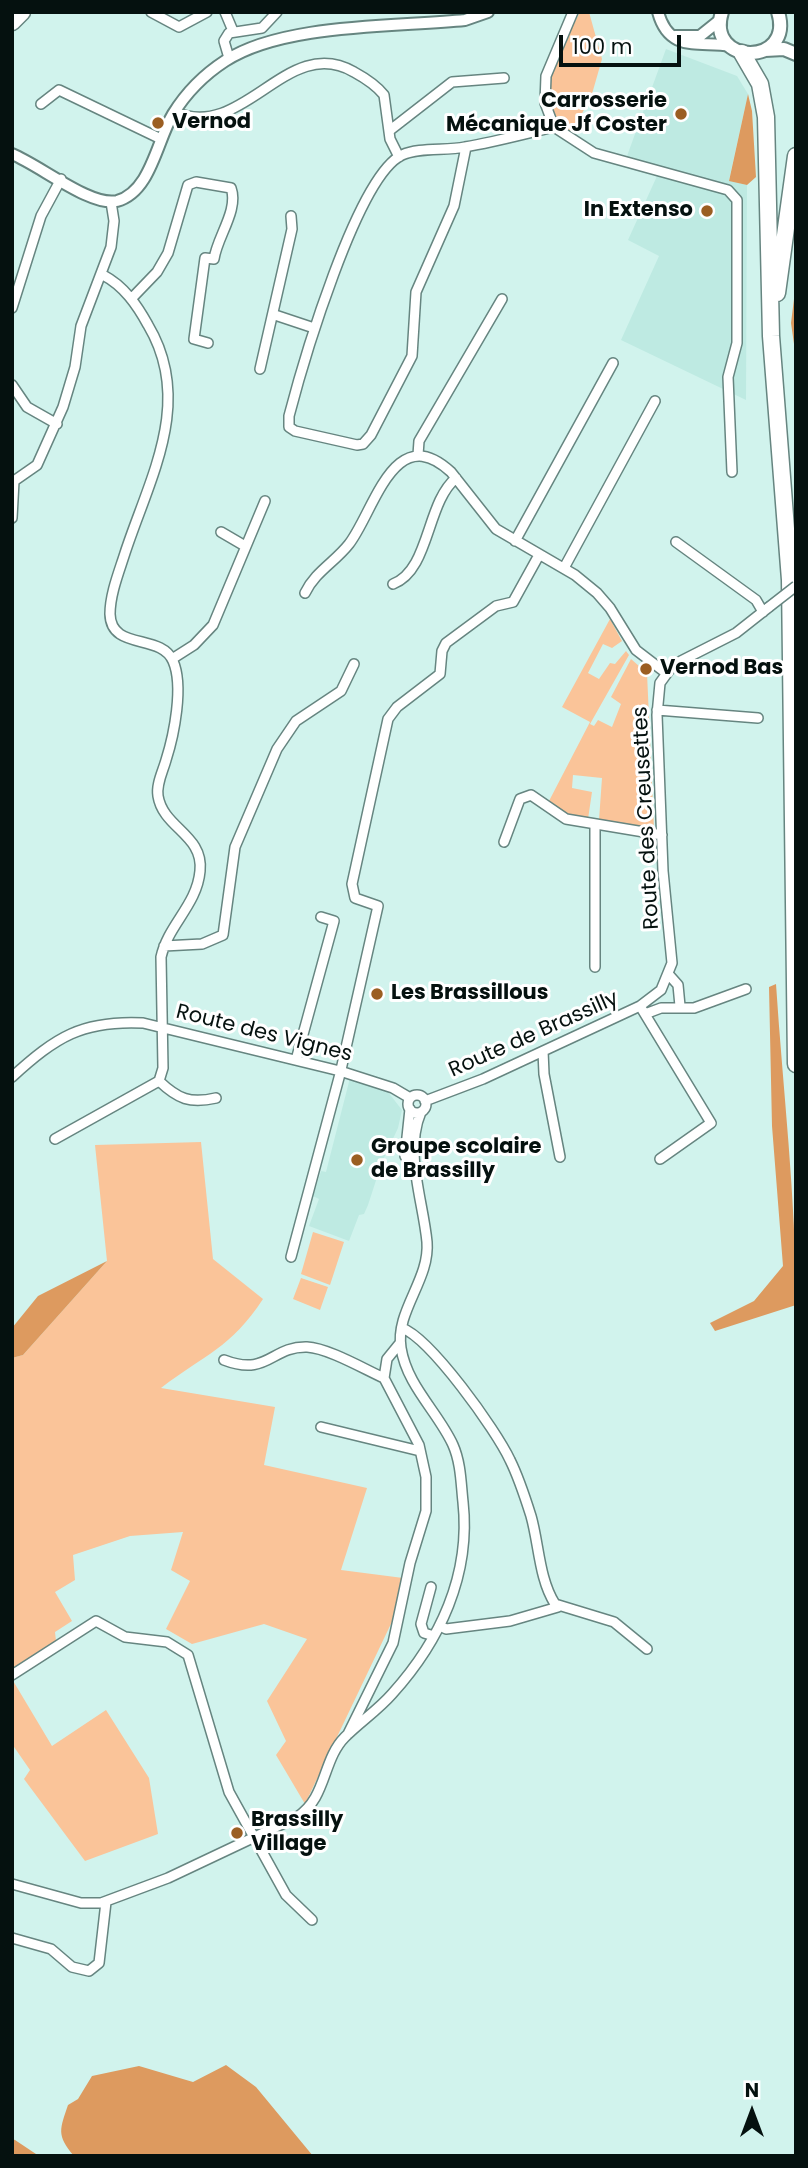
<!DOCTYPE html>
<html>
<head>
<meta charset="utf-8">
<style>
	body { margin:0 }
	#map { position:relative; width:808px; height:2168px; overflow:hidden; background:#d1f3ed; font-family:Poppins,sans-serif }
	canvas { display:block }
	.frame { position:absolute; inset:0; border:14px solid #05110f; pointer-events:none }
	.north { position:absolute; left:717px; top:2077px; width:70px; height:70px; -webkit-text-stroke:5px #fff; paint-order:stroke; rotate:0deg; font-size:19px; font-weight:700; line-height:28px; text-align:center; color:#05110f }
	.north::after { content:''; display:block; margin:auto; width:24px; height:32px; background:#05110f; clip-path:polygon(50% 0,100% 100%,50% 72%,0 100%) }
	.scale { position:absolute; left:559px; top:35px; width:122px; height:32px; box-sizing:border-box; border:4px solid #05110f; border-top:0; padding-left:9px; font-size:21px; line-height:24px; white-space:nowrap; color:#05110f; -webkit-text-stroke:5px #fff; paint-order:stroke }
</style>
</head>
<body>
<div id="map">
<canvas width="808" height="2168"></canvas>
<div class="frame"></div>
<div class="north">N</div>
<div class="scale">100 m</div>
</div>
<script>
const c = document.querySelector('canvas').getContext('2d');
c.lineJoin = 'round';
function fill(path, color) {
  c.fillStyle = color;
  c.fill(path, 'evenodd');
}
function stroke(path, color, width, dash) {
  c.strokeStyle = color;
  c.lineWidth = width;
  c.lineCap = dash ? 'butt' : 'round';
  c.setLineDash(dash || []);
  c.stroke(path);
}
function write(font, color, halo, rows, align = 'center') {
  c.font = font + ' Poppins,sans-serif';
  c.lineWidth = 6;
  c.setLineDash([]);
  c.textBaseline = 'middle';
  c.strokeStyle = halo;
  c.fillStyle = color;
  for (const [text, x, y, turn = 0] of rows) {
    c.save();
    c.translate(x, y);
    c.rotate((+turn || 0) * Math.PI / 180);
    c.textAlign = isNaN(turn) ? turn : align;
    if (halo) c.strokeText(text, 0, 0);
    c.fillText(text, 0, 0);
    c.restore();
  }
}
fill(new Path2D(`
	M 666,49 L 737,76 L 748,94 L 729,180 L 747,185 L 746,400 L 621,340 L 659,256 L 628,240 L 657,176 L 623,167 Z
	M 350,1078 L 388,1092 L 402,1110 L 398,1128 L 382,1162 L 368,1205 L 364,1214 L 359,1215 L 349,1241 L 309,1226 L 319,1199 L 313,1196 L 321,1171 L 326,1172 Z`), '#beeae2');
fill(new Path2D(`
	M 580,12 L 589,12 L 602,59 L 592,94 L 572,133 C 524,109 563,45 580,12 Z
	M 610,619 L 622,641 L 612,648 L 603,644 L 588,673 L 599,679 L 610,663 L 615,664 L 626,651 L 629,655 L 590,724 L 594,726 L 598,720 L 612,727 L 621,704 L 611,697 L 631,659 L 647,673 L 654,829 L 599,820 L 602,778 L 573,775 L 572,788 L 592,792 L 588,819 L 569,817 L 549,801 L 590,722 L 562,707 Z
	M 201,1142 L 213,1259 L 263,1299 C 231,1348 204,1355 161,1388 L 275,1407 L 264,1465 L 367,1488 L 341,1570 L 403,1578 L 399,1607 L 305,1804 L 276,1755 L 286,1741 L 267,1701 L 307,1639 L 264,1624 L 192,1644 L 166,1629 L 190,1581 L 171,1570 L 183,1532 L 130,1536 L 73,1555 L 75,1580 L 55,1592 L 72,1621 L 55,1632 L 56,1641 L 12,1674 L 12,1358 L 23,1355 L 107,1261 L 95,1145 Z
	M 313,1232 L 344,1242 L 330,1285 L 301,1274 Z
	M 301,1278 L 328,1287 L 320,1310 L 293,1299 Z
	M 12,1679 L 52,1746 L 106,1710 L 149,1778 L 158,1834 L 85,1861 L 24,1779 L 30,1770 L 12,1744 Z`), '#fac499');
fill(new Path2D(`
	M 748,94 L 752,111 L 756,177 L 747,185 L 729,181 Z
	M 796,283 L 796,358 L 791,323 Z
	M 776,984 C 783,1091 796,1198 796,1305 L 715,1331 L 710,1323 L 754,1301 L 783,1266 L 772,1126 L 769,987 Z
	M 107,1261 L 23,1355 L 12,1358 L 12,1328 L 38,1296 Z
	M 226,2065 L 256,2087 L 313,2156 L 74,2156 C 56,2135 60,2129 68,2105 L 78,2099 L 92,2076 L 139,2066 L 193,2082 Z
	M 12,2139 L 15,2140 L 39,2156 L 12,2156 Z`), '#dd9a5f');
const minor = new Path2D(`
	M 151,12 L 179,27 L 207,12
	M 225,12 L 233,31
	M 573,12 L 546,76 L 545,103 L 554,127 L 594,153 L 728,190 L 737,200 L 737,343 L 728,377 L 732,472
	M 229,58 L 224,41 L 229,33 L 262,28 L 277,12
	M 41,104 L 59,90 L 161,139
	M 175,112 C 244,142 287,33 354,72 C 365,78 376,85 384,95 L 390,139 L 399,157
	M 389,131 L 452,82 L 504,78
	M 466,147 L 454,206 L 416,292 L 412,356 L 371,435 L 363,444 L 357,445 L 295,431 L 289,427 L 289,416 C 302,366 357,176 402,155 C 419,147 446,151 465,147 C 495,142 524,134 554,127
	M 131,299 L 157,272 L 168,253 L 188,185 L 196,182 L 231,188 C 239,210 217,237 214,259 L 205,258 L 194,339 L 208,343
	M 12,308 L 41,216 L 61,179
	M 275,315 L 314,328
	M 260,369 L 292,229 L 291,216
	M 12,385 L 27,407 L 57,424
	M 418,455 L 419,441 L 502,299
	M 12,518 L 14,481 L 37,465 L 63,407 L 75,367 L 81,326 L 111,247 L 114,221 L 111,202
	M 221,532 L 245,546
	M 515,541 L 613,363
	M 676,542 L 756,600 L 763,612
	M 564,568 L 655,401
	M 393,584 C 430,570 426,503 456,478
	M 305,593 C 315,572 335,562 349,544 C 374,512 394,419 451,472 L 496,529 L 575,575 L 597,593 L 610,608 L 636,650 L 666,673
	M 172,659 L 194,645 L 213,625 L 265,501
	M 657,710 L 758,718
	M 595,824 L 595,967
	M 504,842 L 520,799 L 531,795 L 566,819 L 662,835
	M 164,946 L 202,944 L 223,935 L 235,847 L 277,749 L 296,721 L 341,691 L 354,664
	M 670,976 L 678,985 L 680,1006
	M 640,1006 L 711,1123 L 660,1159
	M 645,1014 L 661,1008 L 694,1008 L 746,989
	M 543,1051 L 544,1074 L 560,1157
	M 296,1060 L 334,921 L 321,917
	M 12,1077 C 56,1037 82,1020 143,1023 L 340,1071 L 393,1088 L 410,1098
	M 159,1081 C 178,1099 190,1104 216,1098
	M408 1104a9 9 0 1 1 18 0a9 9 0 1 1-18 0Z
	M 425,1101 L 483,1079 L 640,1006 L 661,990 L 672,963 L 663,871 L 657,715 L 660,683 L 673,665 L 736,633 L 769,607
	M 410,1109 L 405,1156 L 417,1176
	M 55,1139 L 159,1081 L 163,1068 L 161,957 C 168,925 197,905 200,871 C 204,835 163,828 158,796 C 156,784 163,771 166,760 C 174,735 184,686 173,661 C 161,633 111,651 110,614 C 110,594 119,572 125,553 C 150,477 194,402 148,325 C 137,305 124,286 103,275
	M 291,1257 L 340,1074 L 378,906 L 355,898 L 352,884 L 388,719 L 397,707 L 440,674 L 442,651 L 446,643 L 496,606 L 513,602 L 539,555
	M 402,1328 C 431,1339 496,1430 510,1460 C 519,1478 525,1497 531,1516 C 539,1544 539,1579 555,1604 L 614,1622 L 647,1649
	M 224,1360 C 268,1377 271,1346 307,1347 C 328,1348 364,1369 384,1378
	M 321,1427 L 420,1451
	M 431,1587 L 421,1624 L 424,1633 L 434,1636
	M 440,1626 L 446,1629 L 510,1621 L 558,1607
	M 12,1675 L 96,1621 L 125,1637 L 167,1642 L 188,1655 L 229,1792 L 286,1895 L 312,1920
	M 348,1734 L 393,1643 L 410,1563 L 426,1511 L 426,1477 L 419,1445 L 384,1378 L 387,1359 L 400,1343
	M 12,1884 L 81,1903 L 101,1903 L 168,1878 L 297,1817 C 327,1798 322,1760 345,1737 C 360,1722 378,1710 392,1694 C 440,1641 471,1575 463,1502 C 461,1484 461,1463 453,1445 C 438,1412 407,1386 401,1348 C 395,1311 430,1280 427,1242 C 423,1200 404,1152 421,1112
	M 12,1938 L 51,1949 L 72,1967 L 89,1971 L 99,1963 L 106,1902`);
const tertiary = new Path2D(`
	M 658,12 C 669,53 699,41 730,46
	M 675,36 L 700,36 L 720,20
	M 12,154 C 41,166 91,207 117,201 C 151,192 157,140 173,114 C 186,93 205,74 225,61 C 283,23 397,27 465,20 L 488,12`);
const secondary = new Path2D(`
	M 722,12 C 705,66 795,67 778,12
	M 765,50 L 784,49 L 796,54`);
const trunk = new Path2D(`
	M 12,22 L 22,12
	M 742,53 L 760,84 L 766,117 L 771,336 L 790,580 L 796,1064
	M 777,293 L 796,156`);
stroke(minor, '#668580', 12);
stroke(tertiary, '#668580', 14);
stroke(secondary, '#668580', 16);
stroke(trunk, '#668580', 19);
stroke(minor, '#fff', 9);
stroke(tertiary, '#fff', 10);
stroke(secondary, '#fff', 12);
stroke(trunk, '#fff', 16);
const minorBridge = new Path2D(`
	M 769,607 L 796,586`);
stroke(minorBridge, '#668580', 12, []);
stroke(minorBridge, '#fff', 9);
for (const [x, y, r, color] of [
	[681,114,7,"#9b5e22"],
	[158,123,7,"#9b5e22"],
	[707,211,7,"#9b5e22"],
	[646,669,7,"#9b5e22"],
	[377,994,7,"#9b5e22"],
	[357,1160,7,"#9b5e22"],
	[237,1833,7,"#9b5e22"]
]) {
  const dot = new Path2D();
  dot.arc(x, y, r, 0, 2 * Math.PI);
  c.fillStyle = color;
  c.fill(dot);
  stroke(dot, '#fff', 2.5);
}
write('bold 21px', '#05110f', '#fff', [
	["Carrosserie",667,102,"right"],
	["Mécanique Jf Coster",667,126,"right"],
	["Vernod",172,123],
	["In Extenso",693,211,"right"],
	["Vernod Bas",660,669],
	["Les Brassillous",391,994],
	["Groupe scolaire",371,1148],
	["de Brassilly",371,1172],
	["Brassilly",251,1821],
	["Village",251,1845]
], 'left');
write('21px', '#05110f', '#fff', [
	["Route des Creusettes",647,818,-93],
	["Route des Vignes",264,1034,14],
	["Route de Brassilly",534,1035,-24]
]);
</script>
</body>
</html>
